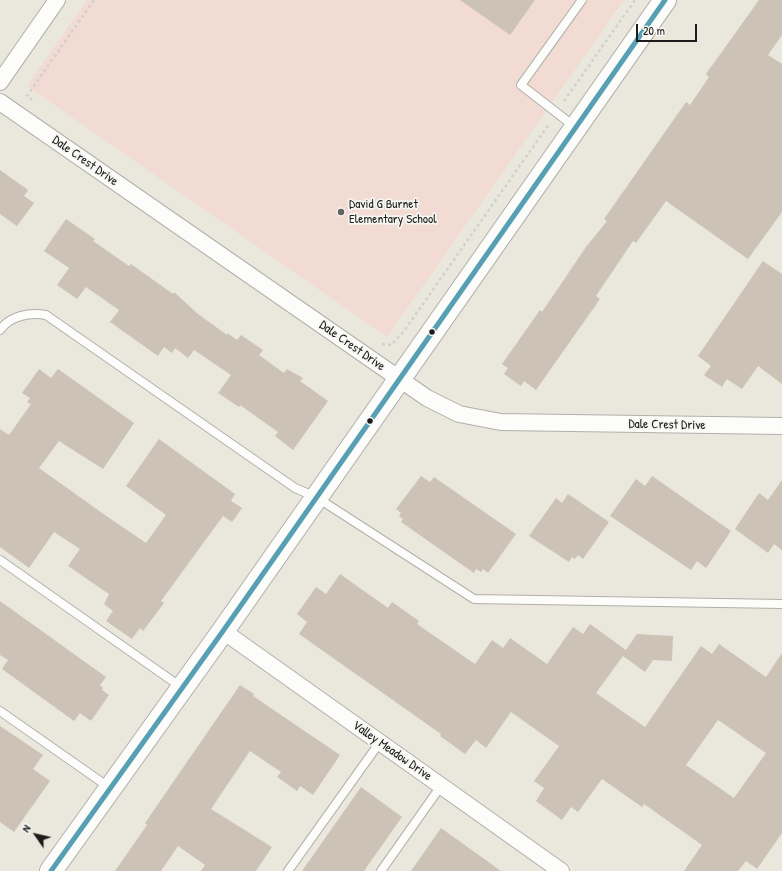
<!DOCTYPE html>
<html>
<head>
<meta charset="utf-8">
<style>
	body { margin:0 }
	#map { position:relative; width:782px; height:871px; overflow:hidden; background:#eae8dd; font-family:"Patrick Hand",sans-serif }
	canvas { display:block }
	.north { position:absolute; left:16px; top:815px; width:40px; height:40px; -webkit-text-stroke:3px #f6f6f2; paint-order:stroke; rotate:304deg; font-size:11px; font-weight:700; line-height:16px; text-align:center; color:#1c1c1c }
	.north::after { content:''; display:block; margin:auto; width:14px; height:18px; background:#1c1c1c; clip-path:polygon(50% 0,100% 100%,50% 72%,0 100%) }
	.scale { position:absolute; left:636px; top:24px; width:61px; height:18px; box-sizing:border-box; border:2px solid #1c1c1c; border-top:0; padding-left:5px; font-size:12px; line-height:14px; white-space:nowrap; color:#1c1c1c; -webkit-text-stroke:3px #f6f6f2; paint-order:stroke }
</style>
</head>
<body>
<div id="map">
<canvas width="782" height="871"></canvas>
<div class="north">N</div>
<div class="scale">20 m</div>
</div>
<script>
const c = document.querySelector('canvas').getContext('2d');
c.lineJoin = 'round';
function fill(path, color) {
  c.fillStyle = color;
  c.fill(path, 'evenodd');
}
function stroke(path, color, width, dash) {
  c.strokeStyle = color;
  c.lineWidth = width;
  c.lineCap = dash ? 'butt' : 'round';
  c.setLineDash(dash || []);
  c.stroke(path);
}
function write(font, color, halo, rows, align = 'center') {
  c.font = font + ' "Patrick Hand",sans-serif';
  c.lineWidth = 3.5;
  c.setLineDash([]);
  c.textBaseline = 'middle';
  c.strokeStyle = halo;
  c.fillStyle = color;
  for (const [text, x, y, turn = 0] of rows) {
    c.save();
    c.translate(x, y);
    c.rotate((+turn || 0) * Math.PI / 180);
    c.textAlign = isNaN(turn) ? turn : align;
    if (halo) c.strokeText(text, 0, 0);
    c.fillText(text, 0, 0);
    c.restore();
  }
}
fill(new Path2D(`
	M 87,0 L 624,0 L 387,337 L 27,86 Z`), '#f1dbd3');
fill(new Path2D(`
	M 460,0 L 535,0 L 510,35 Z
	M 759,0 L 782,0 L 782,35 L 768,55 L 782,64 L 782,212 L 748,259 L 666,201 L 636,243 L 633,241 L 596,296 L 600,299 L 536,390 L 524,381 L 521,386 L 504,374 L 508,368 L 502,364 L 540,310 L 542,312 L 586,247 L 607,221 L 604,219 L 686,102 L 690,105 L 709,77 L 706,74 Z
	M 0,170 L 28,190 L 24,196 L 34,203 L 17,226 L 0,214 Z
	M 66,219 L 95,239 L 93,241 L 129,266 L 131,264 L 173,294 L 174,292 L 198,314 L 227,335 L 227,333 L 237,340 L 241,335 L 263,350 L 259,355 L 284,373 L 287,369 L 303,378 L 300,381 L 328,401 L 293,450 L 275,436 L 278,432 L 240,405 L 239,407 L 218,393 L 231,375 L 194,350 L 188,358 L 175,348 L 172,353 L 164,347 L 158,356 L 110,322 L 119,310 L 86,287 L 77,299 L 57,285 L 69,268 L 44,251 Z
	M 763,261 L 782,274 L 782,384 L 758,366 L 742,389 L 727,379 L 722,387 L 704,375 L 711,366 L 698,356 Z
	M 39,369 L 51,378 L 58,369 L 134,423 L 103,469 L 59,441 L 39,468 L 105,515 L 146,543 L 166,515 L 126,486 L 159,439 L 235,494 L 231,501 L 242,508 L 232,522 L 223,516 L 161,601 L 164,603 L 143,631 L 140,628 L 132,639 L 106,621 L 113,611 L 104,604 L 109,594 L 68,566 L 80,549 L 54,532 L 29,568 L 0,547 L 0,429 L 9,435 L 31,404 L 27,402 L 30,398 L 22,393 Z
	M 421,476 L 430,482 L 434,477 L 516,534 L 488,573 L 483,569 L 481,572 L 476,569 L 474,573 L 401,522 L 403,519 L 399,516 L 401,513 L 396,509 Z
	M 652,476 L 731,531 L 706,568 L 697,561 L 691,570 L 610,516 L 636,479 L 645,486 Z
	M 782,480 L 782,550 L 774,544 L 768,553 L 735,529 L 759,493 L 768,500 Z
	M 568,494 L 609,522 L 583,559 L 578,555 L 575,559 L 572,557 L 569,562 L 529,536 L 556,498 L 562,503 Z
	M 340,574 L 388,608 L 392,602 L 419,621 L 417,624 L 475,664 L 492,640 L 503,648 L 510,638 L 547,664 L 573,627 L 583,634 L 590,624 L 626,650 L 637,634 L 673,636 L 672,661 L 653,660 L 645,672 L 623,656 L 596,693 L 645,727 L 701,646 L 712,654 L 719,644 L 766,677 L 782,653 L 782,833 L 757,869 L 746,861 L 738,871 L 684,871 L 702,845 L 644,804 L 642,807 L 602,779 L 578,812 L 571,807 L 562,820 L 536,801 L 544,788 L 534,781 L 559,746 L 511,712 L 486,748 L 476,740 L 465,754 L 440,736 L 441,734 L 299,634 L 307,622 L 297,614 L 316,587 L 326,594 ZM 718,720 L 766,753 L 734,798 L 686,765 Z
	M 0,601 L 106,677 L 100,685 L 103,688 L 102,690 L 109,695 L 91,721 L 80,713 L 74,721 L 2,669 L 8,660 L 0,655 Z
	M 240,685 L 254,694 L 253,696 L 340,755 L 313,795 L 300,786 L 297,791 L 277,777 L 281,772 L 250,751 L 211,809 L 272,847 L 256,871 L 201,871 L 205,865 L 178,846 L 161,871 L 115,871 L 147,825 L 145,823 Z
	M 0,726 L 43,755 L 33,769 L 50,781 L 14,832 L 0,822 Z
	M 361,787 L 402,817 L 364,871 L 302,871 Z
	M 441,828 L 501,871 L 411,871 Z`), '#ccc2b6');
const lane = new Path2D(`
	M 575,127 L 521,85 L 582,0
	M 0,330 C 10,316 29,312 46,315 L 295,488 L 316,497 L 474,599 L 782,604
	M 0,560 L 181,687
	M 0,711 L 110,788
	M 288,871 L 380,742
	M 381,871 L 441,786`);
const street = new Path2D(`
	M 0,82 L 57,0
	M 0,102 L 427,398 L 459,414 L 501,422 L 782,426
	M 223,631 L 561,871`);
const secondary = new Path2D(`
	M 51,871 L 223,631 L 665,0`);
stroke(lane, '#b1afa9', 10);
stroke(street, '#b1afa9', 18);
stroke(secondary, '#b1afa9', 24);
stroke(new Path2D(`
	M 32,100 L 27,96 L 94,0
	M 564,101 L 635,0
	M 382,344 L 391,345 L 404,331 L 549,124`), '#d1d1cf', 2.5, [3, 3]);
stroke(lane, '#fcfcfa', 8);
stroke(street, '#fcfcfa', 16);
stroke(secondary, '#fcfcfa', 22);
stroke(new Path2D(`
	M 51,871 L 223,631 L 665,0`), '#57a0b4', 5);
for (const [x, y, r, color] of [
	[341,212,4,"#646360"],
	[432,332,3.5,"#1c1c1c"],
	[370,421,3.5,"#1c1c1c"]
]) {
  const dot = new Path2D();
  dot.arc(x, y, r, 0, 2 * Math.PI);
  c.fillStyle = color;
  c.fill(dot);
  stroke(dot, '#f6f6f2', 1.5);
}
write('13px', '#1c1c1c', '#f6f6f2', [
	["Dale Crest Drive",85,161,35],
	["Dale Crest Drive",352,346,35],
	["Dale Crest Drive",667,425,1],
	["Valley Meadow Drive",392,751,35]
]);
write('13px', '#1c1c1c', '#f6f6f2', [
	["David G Burnet",349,205],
	["Elementary School",349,220]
], 'left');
</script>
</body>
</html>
